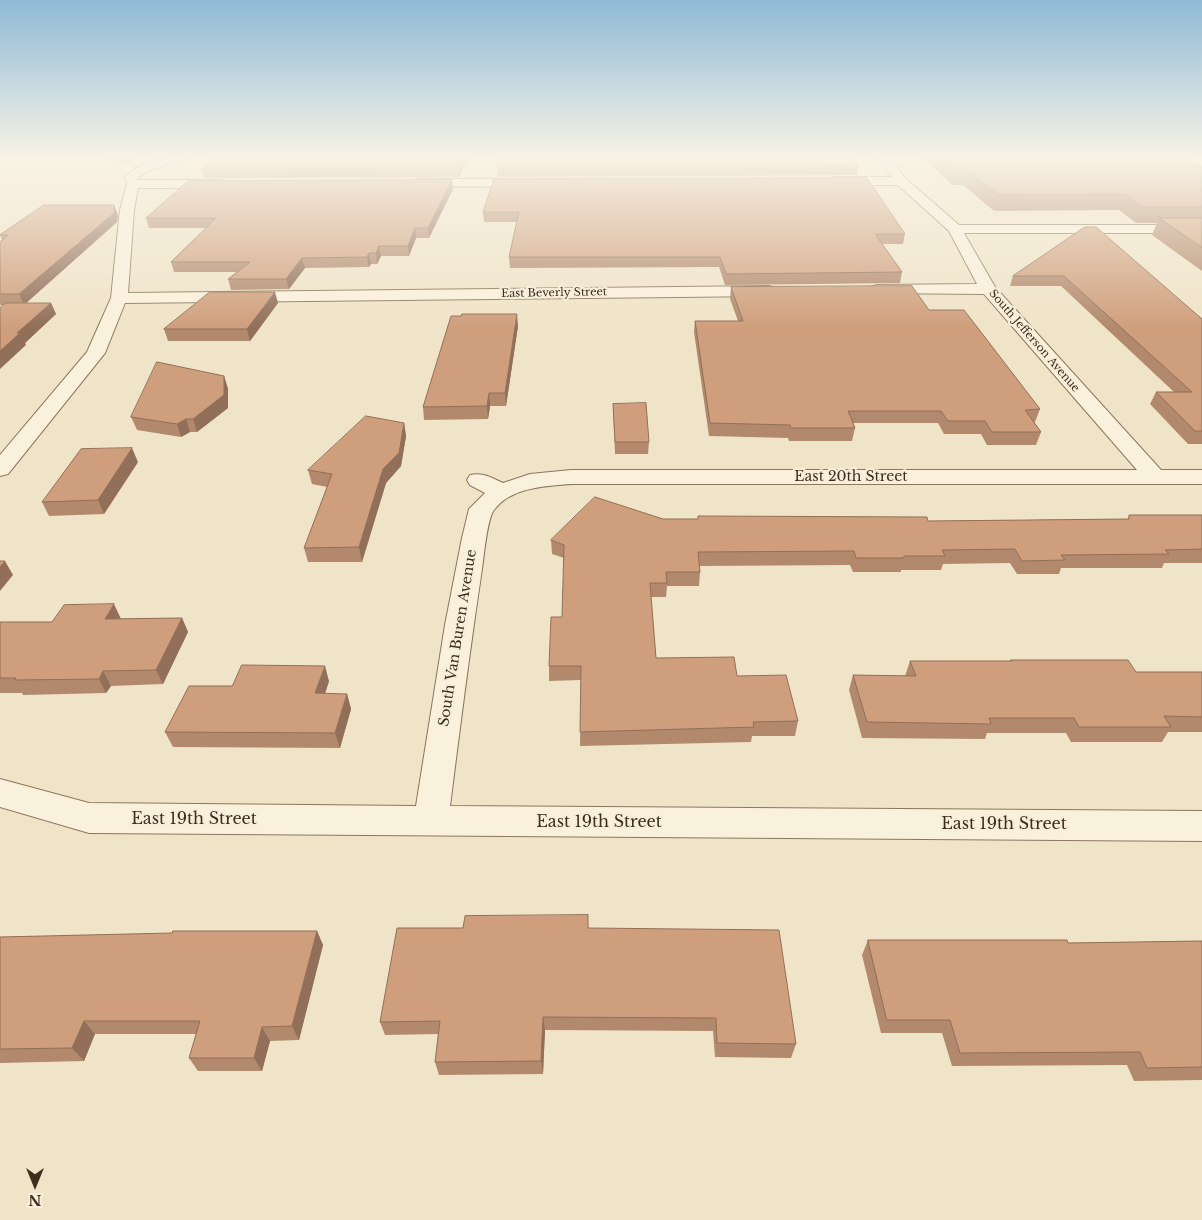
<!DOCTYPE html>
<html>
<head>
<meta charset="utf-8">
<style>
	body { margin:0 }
	#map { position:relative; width:1202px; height:1220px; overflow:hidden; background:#f0e4c8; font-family:"Libre Baskerville",serif }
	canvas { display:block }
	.north { position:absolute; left:10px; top:1160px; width:50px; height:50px; -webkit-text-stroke:4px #f7eed8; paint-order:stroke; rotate:180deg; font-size:14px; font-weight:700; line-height:20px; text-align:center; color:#3d2e20 }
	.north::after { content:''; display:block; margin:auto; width:18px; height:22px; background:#3d2e20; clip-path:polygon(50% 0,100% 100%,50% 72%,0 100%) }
</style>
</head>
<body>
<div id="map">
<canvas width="1202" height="1220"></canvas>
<div class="north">N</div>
</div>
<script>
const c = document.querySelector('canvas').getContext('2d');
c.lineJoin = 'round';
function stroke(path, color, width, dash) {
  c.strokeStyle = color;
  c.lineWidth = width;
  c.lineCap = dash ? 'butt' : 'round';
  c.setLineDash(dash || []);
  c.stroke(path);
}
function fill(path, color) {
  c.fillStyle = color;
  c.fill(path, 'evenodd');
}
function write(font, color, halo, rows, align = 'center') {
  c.font = font + ' "Libre Baskerville",serif';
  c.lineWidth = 4.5;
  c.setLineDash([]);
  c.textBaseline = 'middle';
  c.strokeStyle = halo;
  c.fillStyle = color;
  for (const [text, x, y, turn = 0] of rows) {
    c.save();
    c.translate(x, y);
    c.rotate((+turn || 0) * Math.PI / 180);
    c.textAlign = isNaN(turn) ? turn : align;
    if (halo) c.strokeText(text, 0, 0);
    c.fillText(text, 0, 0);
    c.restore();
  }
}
const minor = new Path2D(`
	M 168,157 L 187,157 L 186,159 L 150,170 L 137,178 L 138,180 L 222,180 L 228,184 L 222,188 L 138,188 L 134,210 L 128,293 L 769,286 L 775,288 L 777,291 L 775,294 L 769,296 L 125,303 L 105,353 L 8,474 L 0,476 L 0,455 L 87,352 L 111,298 L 120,210 L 127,184 L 125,177 L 142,164 Z
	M 877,157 L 888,157 L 905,178 L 959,225 L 1202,225 L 1202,233 L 964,233 L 995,287 L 1161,470 L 1202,470 L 1202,484 L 571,484 C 546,486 511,487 494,510 C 487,519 484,556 482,569 C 470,648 460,727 450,806 L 1202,811 L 1202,841 L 89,833 L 0,807 L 0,779 L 89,803 L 416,806 L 445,625 L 462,538 L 469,509 L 485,493 L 470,485 L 467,480 L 470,475 C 483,472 492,478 503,483 L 530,474 L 571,470 L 1137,470 L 984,294 L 871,293 L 869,290 L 871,287 L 877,285 L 977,284 L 949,231 L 898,185 L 833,185 L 827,181 L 833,177 L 892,177 Z
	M 415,179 L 530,179 L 536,183 L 530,187 L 411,186 L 409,183 Z`);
stroke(minor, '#8d765c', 2);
fill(minor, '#faf1dc');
fill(new Path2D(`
	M 95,157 L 137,157 L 128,164 Z
	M 468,157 L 459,177 L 204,178 L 201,169 Z
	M 923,157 L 1184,157 L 1202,167 L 1202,271 L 1152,235 L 1157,223 L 1136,223 L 1119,210 L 994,211 L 963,185 L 952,185 Z
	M 859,166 L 857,175 L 498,177 L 497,167 Z
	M 494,179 L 905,234 L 903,244 L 882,244 L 902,272 L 900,283 L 725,285 L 719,267 L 510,268 L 509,257 L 517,222 L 484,222 L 483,212 Z
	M 453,189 L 429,238 L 416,238 L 409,256 L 381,256 L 377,264 L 371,264 L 369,267 L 305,268 L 289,289 L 231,290 L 228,279 L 237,272 L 174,272 L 171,262 L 206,228 L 149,228 L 146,218 Z
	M 118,215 L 117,222 L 26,303 L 51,303 L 56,314 L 25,343 L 26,345 L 3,305 L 0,305 L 0,242 L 2,240 L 0,235 Z
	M 1085,227 L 1202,319 L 1202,444 L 1188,444 L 1150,404 L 1156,392 L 1174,392 L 1061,286 L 1010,286 L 1013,276 Z
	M 731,287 L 929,310 L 1040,409 L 1035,422 L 1034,422 L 1041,432 L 1036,445 L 987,445 L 981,434 L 944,434 L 938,423 L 853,423 L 855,428 L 852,441 L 789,441 L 788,438 L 709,436 L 694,332 L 695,321 L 738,321 L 730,299 Z
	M 278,303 L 250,341 L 168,341 L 164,329 Z
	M 518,326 L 506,406 L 490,406 L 488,419 L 424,420 L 423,407 Z
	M 224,376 L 228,389 L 228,408 L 197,432 L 190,432 L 181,437 L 137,430 L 131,417 Z
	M 613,404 L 649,442 L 648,454 L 615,454 Z
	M 404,423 L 406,436 L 401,466 L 386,483 L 362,562 L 308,562 L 304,548 L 327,487 L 312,484 L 308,470 Z
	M 138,462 L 104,514 L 49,516 L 42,502 Z
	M 1129,515 L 1202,515 L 1202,563 L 1164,563 L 1162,568 L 1061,568 L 1059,574 L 1017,574 L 1010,563 L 943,564 L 941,570 L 901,570 L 901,572 L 853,572 L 850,565 L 699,566 L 700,572 L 699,586 L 667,586 L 666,597 L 651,597 L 656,658 L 737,676 L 798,721 L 795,736 L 752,736 L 751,742 L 580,746 L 581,680 L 549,681 L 549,666 L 562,617 L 564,558 L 552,554 L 551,540 L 663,519 L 928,521 L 1128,519 Z
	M 182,618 L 188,632 L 163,684 L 111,686 L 106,693 L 23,695 L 22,693 L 0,693 L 0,622 L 52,622 L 121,619 Z
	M 1011,660 L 1136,672 L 1202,672 L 1202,732 L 1168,732 L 1162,742 L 1071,742 L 1066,733 L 987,733 L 985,739 L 862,738 L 849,690 L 853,675 L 905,676 L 910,661 L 1010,661 Z
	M 329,681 L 325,694 L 347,694 L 351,709 L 340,748 L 173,747 L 165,732 L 232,686 Z
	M 588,928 L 796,1044 L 791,1058 L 715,1057 L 713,1031 L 545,1030 L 543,1074 L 439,1075 L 435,1062 L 438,1034 L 385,1035 L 380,1022 Z
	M 317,931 L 323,945 L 299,1040 L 270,1041 L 262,1071 L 198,1071 L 189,1058 L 196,1034 L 95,1034 L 84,1061 L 0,1063 L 0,937 Z
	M 868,940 L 1068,943 L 1202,941 L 1202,1080 L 1134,1081 L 1127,1065 L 952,1066 L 942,1033 L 881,1033 L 862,955 Z`), '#b2896c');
fill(new Path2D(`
	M 126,157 L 137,157 L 128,164 Z
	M 463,157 L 468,157 L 459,177 L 458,168 Z
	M 452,180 L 453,189 L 429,238 L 428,228 Z
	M 114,205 L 118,215 L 117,222 L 24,305 L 19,294 Z
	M 415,228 L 416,238 L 409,256 L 408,246 Z
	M 379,246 L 381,256 L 377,264 L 376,253 Z
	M 369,253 L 371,264 L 369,267 L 367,257 Z
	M 302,258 L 305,268 L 289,289 L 286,279 Z
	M 275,292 L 278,303 L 250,341 L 247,329 Z
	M 51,303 L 56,314 L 25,343 L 26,345 L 0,369 L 0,351 L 17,333 Z
	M 517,314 L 518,326 L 506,406 L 505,393 Z
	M 224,376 L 228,389 L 228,408 L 197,432 L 193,419 Z
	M 489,393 L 490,406 L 488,419 L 487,406 Z
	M 186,419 L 190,432 L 181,437 L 177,424 Z
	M 404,423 L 406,436 L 401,466 L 386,483 L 362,562 L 359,547 L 383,469 Z
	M 132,448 L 138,462 L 104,514 L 98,500 Z
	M 5,561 L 13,575 L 0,591 L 0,567 Z
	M 114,604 L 121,619 L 105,619 Z
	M 182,618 L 188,632 L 163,684 L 156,670 Z
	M 325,666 L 329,681 L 320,708 L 315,693 Z
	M 103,671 L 111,686 L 106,693 L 99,679 Z
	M 347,694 L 351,709 L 340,748 L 335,733 Z
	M 317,931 L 323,945 L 299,1040 L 292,1026 Z
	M 543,1017 L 545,1030 L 543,1074 L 541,1061 Z
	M 84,1021 L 95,1034 L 84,1061 L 72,1048 Z
	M 262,1027 L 270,1041 L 262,1071 L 254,1058 Z`), '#916f58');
const building = new Path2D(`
	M 215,157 L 463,157 L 458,168 L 201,169 Z
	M 500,157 L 853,157 L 859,166 L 497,167 Z
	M 941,157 L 1184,157 L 1202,167 L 1202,207 L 1142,207 L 1125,194 L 999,195 L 967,170 L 955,170 Z
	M 867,178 L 905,234 L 875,234 L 902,272 L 726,274 L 720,257 L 509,257 L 519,212 L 483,212 L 494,179 Z
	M 452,180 L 428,228 L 415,228 L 408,246 L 379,246 L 376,253 L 369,253 L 367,257 L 302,258 L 286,279 L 228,279 L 250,262 L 171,262 L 216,218 L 146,218 L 188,181 Z
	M 44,205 L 114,205 L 114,213 L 19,294 L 0,294 L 0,242 L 8,235 L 0,235 Z
	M 1159,218 L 1202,218 L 1202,247 Z
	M 1085,227 L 1096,227 L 1202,319 L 1202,431 L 1195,431 L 1156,392 L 1192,392 L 1064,276 L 1013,276 Z
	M 912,286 L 929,310 L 964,310 L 1040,409 L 1025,410 L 1041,432 L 992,432 L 985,421 L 948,421 L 941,411 L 848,411 L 855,428 L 791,428 L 790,425 L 710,423 L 695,321 L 743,321 L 731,287 Z
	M 210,292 L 275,292 L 247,329 L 164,329 Z
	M 6,303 L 51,303 L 17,333 L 20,333 L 0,351 L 0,308 Z
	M 462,314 L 517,314 L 505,393 L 489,393 L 487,406 L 423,407 L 451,316 L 461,316 Z
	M 157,362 L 224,376 L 224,395 L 193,419 L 186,419 L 177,424 L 131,417 Z
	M 646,403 L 649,442 L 615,442 L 613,404 Z
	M 366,416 L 404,423 L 399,453 L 383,469 L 359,547 L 304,548 L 332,474 L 308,470 Z
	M 132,448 L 98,500 L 42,502 L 81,449 Z
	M 595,497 L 663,519 L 698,519 L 698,516 L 927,517 L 928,521 L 1129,519 L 1129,515 L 1202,515 L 1202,549 L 1165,550 L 1169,554 L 1061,555 L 1065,560 L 1022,561 L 1015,549 L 942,550 L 945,556 L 904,556 L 904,558 L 856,558 L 854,551 L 698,552 L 700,572 L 666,572 L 667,583 L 650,583 L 656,658 L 734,657 L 737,676 L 786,675 L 798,721 L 753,722 L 754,727 L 580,732 L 581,666 L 549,666 L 551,617 L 562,617 L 564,545 L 551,540 Z
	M 0,561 L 5,561 L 0,567 Z
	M 114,604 L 105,619 L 182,618 L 156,670 L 103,671 L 99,679 L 15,680 L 16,678 L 0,678 L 0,622 L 52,622 L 64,605 Z
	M 1011,660 L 1128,660 L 1136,672 L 1202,672 L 1202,717 L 1164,716 L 1171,727 L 1079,727 L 1074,718 L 989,718 L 991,724 L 867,722 L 853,675 L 916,676 L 910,661 L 1012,661 Z
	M 242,665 L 325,666 L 315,693 L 347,694 L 335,733 L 165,732 L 189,686 L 232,686 Z
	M 588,915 L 588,928 L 779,930 L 796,1044 L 717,1043 L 716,1018 L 543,1017 L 541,1061 L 435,1062 L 440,1021 L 380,1022 L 397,928 L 463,928 L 465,916 Z
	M 173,931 L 317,931 L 292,1026 L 262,1027 L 254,1058 L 189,1058 L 200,1021 L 84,1021 L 72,1048 L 0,1049 L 0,937 L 172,933 Z
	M 868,940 L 1067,940 L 1068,943 L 1202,941 L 1202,1067 L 1147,1068 L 1140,1052 L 960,1053 L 950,1020 L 887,1020 Z`);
fill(building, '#cf9f7d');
stroke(building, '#916f58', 1);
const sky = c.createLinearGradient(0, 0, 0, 328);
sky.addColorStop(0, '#8fbad6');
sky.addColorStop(0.48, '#f8f3e6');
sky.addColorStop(1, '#f8f3e600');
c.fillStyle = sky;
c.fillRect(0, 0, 1202, 328);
write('11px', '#3d2e20', '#f7eed8', [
	["East Beverly Street",554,293,-1],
	["South Jefferson Avenue",1034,341,49]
]);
write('14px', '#3d2e20', '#f7eed8', [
	["East 20th Street",851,477],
	["South Van Buren Avenue",458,638,-81]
]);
write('16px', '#3d2e20', '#f7eed8', [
	["East 19th Street",194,819],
	["East 19th Street",599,822],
	["East 19th Street",1004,824]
]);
</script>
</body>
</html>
